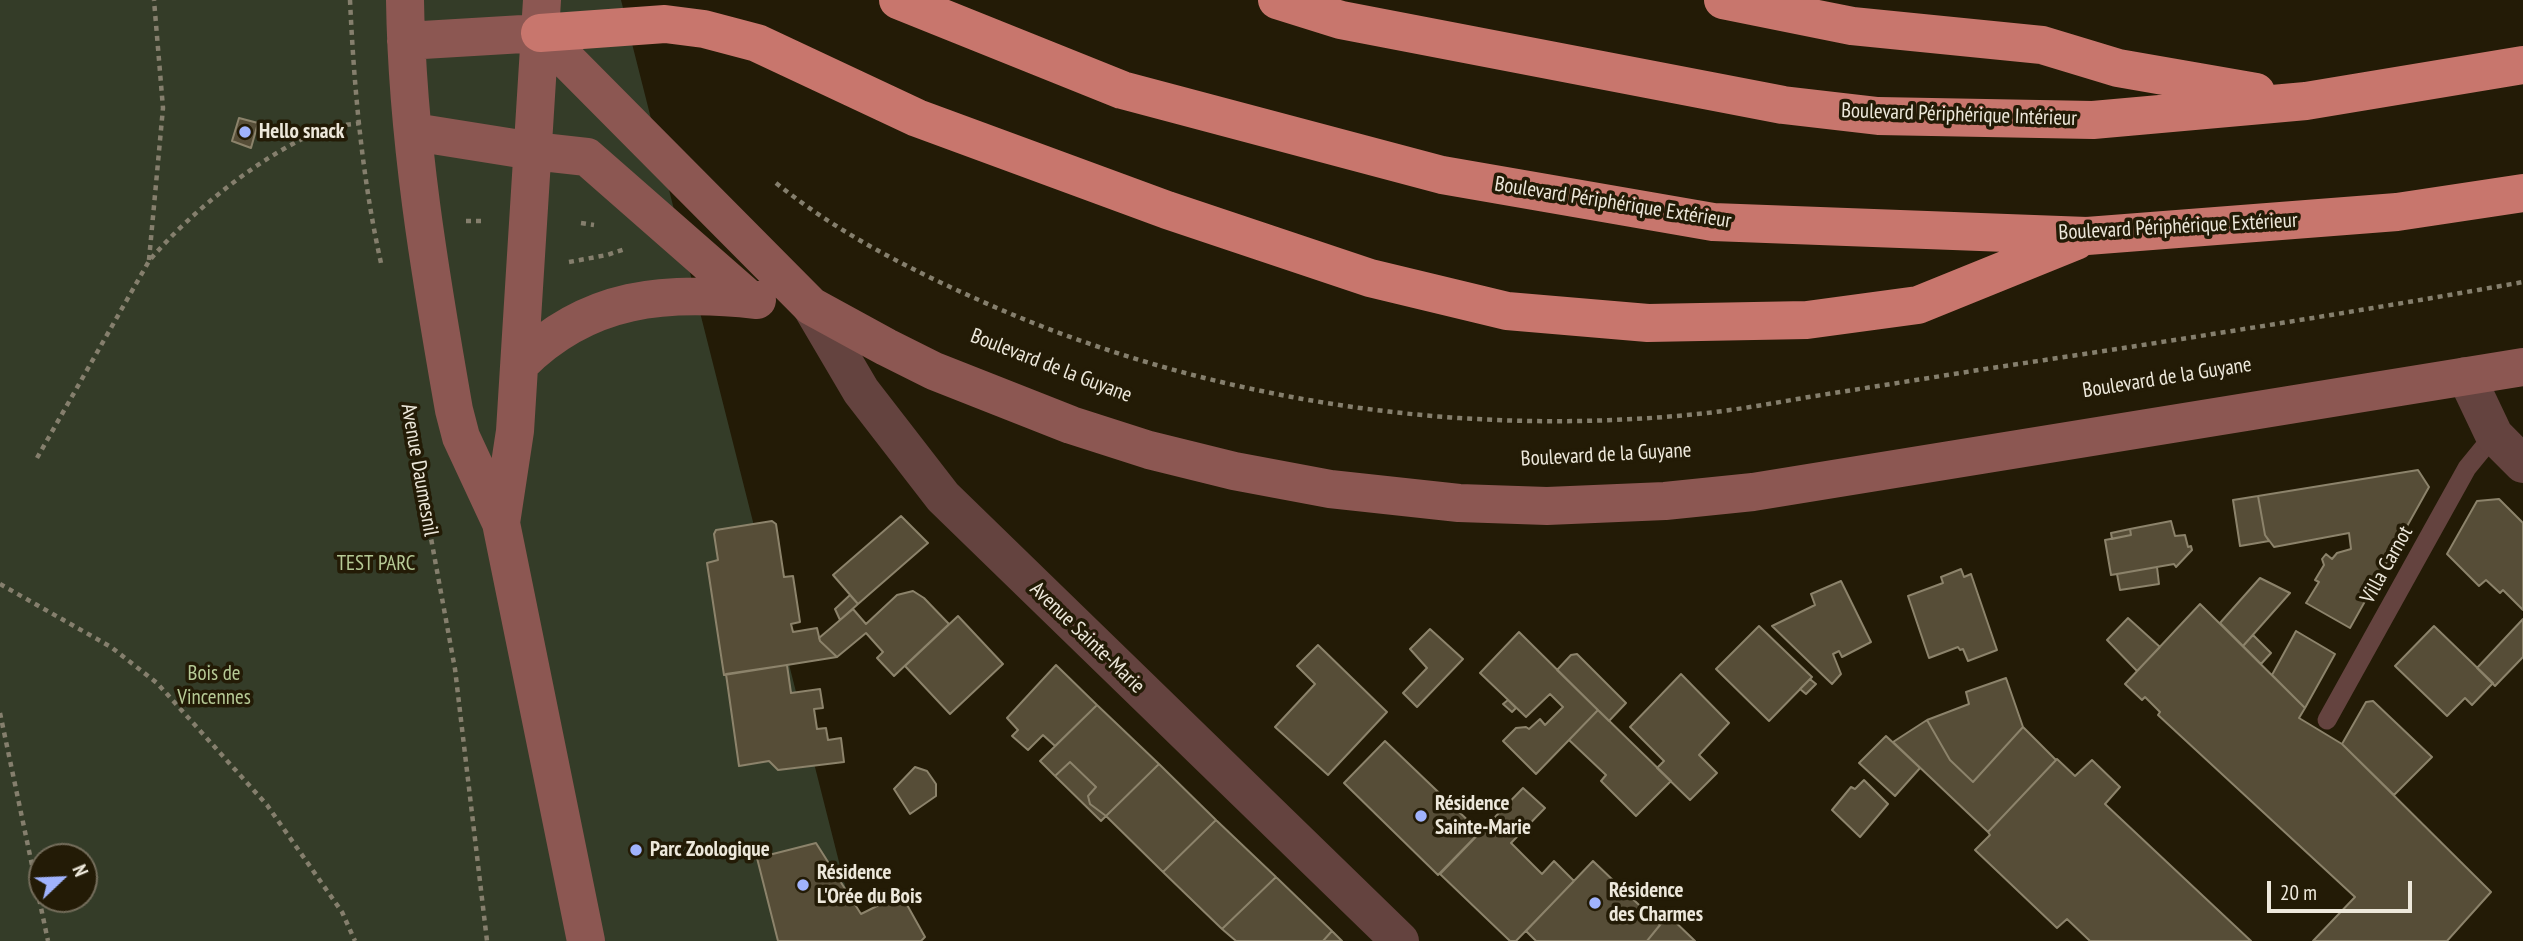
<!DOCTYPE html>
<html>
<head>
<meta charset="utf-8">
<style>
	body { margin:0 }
	#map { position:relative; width:2523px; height:941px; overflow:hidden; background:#231b06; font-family:"PT Sans Narrow",sans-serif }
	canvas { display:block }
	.north { position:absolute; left:28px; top:843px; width:70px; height:70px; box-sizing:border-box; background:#231b06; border:2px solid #746d5b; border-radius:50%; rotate:67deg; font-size:19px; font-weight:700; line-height:28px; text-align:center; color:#ede8db }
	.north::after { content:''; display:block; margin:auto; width:24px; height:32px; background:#a0b3fd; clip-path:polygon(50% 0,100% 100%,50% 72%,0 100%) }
	.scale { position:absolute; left:2267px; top:881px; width:145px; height:32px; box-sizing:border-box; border:4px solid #ede8db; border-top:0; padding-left:9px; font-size:21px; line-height:24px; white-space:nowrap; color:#ede8db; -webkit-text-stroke:5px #231b06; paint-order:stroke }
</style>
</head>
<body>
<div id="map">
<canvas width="2523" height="941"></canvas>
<div class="north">N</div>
<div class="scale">20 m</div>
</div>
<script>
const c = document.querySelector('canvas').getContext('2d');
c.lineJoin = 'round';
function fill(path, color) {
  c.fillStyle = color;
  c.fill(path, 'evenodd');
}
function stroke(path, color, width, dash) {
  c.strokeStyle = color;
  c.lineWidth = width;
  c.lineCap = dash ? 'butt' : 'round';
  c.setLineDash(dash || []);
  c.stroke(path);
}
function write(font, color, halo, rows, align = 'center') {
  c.font = font + ' "PT Sans Narrow",sans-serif';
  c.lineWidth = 7;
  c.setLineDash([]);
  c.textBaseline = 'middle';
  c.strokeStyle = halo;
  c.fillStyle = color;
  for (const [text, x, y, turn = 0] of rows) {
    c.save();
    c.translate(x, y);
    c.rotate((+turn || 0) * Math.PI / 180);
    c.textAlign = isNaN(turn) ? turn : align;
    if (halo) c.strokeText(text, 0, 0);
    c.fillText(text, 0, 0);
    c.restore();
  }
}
fill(new Path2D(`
	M 0,0 L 621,0 L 859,941 L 0,941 ZM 42,857 L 84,857 L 84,899 L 42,899 Z`), '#343c28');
const building = new Path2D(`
	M 239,118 L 258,123 L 251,148 L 232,141 Z
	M 2418,470 L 2429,487 L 2350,628 L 2306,603 L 2319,582 L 2315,580 L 2324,565 L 2322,559 L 2326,554 L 2332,559 L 2337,553 L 2351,549 L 2349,533 L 2274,547 L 2265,535 L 2258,496 Z
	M 2258,496 L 2265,535 L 2269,541 L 2240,546 L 2233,500 Z
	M 2499,499 L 2523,523 L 2523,610 L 2503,590 L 2500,593 L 2486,580 L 2479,586 L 2447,554 L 2477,501 Z
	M 901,516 L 928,543 L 858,604 L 833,575 Z
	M 772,521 L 776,524 L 784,577 L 793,576 L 800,622 L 791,624 L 793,632 L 817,628 L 820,641 L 837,657 L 724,675 L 707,563 L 718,560 L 714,534 L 716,530 Z
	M 2171,521 L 2175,536 L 2185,535 L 2188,547 L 2191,546 L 2192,550 L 2176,567 L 2174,564 L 2111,575 L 2105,540 L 2131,535 L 2130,529 Z
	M 2130,529 L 2131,535 L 2112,539 L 2111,533 Z
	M 2157,567 L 2159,584 L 2120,590 L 2117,574 Z
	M 1961,569 L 1964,577 L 1971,574 L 1997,650 L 1968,661 L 1963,649 L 1960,650 L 1958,647 L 1929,658 L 1908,596 L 1943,583 L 1941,577 Z
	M 2260,578 L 2290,593 L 2243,646 L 2220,623 Z
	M 1841,581 L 1871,642 L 1842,657 L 1839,651 L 1833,654 L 1841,674 L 1832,684 L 1772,626 L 1815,605 L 1811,594 Z
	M 913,591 L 924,598 L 949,624 L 894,676 L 877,658 L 883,652 L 866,633 L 837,657 L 820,641 L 819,638 L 853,609 L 866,624 L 897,595 Z
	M 850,595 L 858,604 L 840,620 L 835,609 Z
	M 2200,604 L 2305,708 L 2299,718 L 2342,744 L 2491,892 L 2447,941 L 2313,941 L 2355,897 L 2158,715 L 2160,712 L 2145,697 L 2142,700 L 2125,684 Z
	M 958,616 L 1003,664 L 950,714 L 905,666 Z
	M 2128,618 L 2160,647 L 2137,671 L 2107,640 Z
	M 2523,619 L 2523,657 L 2495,686 L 2477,668 Z
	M 1759,626 L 1812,677 L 1769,721 L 1716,669 Z
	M 2434,626 L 2493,683 L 2472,705 L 2465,698 L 2447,716 L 2395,666 Z
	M 1430,629 L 1463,659 L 1417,707 L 1403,693 L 1427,668 L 1410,649 Z
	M 2296,631 L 2335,654 L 2305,708 L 2272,675 Z
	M 1519,632 L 1598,710 L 1536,774 L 1503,741 L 1516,728 L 1526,727 L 1529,729 L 1540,719 L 1545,725 L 1563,707 L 1550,694 L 1526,717 L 1480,673 Z
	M 2253,635 L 2271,653 L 2261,664 L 2243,646 Z
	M 1318,645 L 1387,712 L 1328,775 L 1275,727 L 1315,684 L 1297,666 Z
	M 1577,654 L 1626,703 L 1609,721 L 1557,670 L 1571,655 Z
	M 787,665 L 791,693 L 820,689 L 823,708 L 814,709 L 817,729 L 826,728 L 828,740 L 841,738 L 844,762 L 778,770 L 769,761 L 739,766 L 726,674 Z
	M 1056,665 L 1097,705 L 1055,746 L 1043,735 L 1028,750 L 1012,736 L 1018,730 L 1007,718 Z
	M 1681,674 L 1729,723 L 1699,755 L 1717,773 L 1690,800 L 1657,768 L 1664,761 L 1630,727 Z
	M 2006,678 L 2023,727 L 1973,782 L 1950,760 L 1927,720 L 1969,704 L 1966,692 Z
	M 1810,679 L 1816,684 L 1806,694 L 1800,689 Z
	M 1508,700 L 1516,708 L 1512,712 L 1503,704 Z
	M 2373,701 L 2432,757 L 2394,795 L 2342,744 L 2366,702 Z
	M 1097,705 L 1159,764 L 1106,816 L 1090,804 L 1088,796 L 1096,787 L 1070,762 L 1055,776 L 1040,761 Z
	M 1598,710 L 1671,781 L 1636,816 L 1601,781 L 1606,775 L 1569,740 Z
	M 1927,720 L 1950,760 L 1973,782 L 2023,727 L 2056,760 L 1988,832 L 1893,742 Z
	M 1886,736 L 1920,768 L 1895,796 L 1859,763 Z
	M 1385,741 L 1480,832 L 1438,875 L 1344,783 Z
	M 2057,759 L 2075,776 L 2092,760 L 2120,787 L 2105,804 L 2251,941 L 2090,941 L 2067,919 L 2057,928 L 1975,850 L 1990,835 L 1988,832 Z
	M 1070,762 L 1096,787 L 1088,796 L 1090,804 L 1106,816 L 1101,821 L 1055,776 Z
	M 1159,764 L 1216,820 L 1163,872 L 1106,816 Z
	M 915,767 L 927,771 L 936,784 L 936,796 L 910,814 L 894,789 Z
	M 1864,780 L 1888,804 L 1860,837 L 1832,810 L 1851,787 L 1855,789 Z
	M 1523,788 L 1545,808 L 1511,843 L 1542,874 L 1554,861 L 1574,881 L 1516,941 L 1510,941 L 1440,874 Z
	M 1216,820 L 1276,877 L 1222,929 L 1163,872 Z
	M 816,843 L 861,914 L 901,894 L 925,937 L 921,941 L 778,941 L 757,858 Z
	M 1593,861 L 1660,925 L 1647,941 L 1536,941 L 1526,931 Z
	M 1276,877 L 1332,931 L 1323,941 L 1236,941 L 1222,929 Z
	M 1668,915 L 1695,941 L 1647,941 Z
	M 1332,931 L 1342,941 L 1323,941 Z`);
fill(building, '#564d37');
stroke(building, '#8c836b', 2);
stroke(new Path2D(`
	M 350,0 C 354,87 362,178 381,263
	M 776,183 C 843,237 919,274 997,308 C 1218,403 1468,439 1707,413 C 1743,409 1779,402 1815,396 C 1872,387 1929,378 1985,369 C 2165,342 2344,314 2523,282
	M 466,221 L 485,221
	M 581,223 L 594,225
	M 149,260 L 163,108 L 154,0
	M 569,262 L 607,255 L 625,249
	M 415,451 L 455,669 L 487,941
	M 37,458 L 149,261 C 191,211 266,151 327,128 C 337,125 349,125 360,123
	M 0,584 L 111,647 L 157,683 L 267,805 L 342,912 L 355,941
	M 0,713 L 48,941`), '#857f6d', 4.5, [5, 5]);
stroke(new Path2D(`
	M 2327,720 L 2467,468 L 2494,435`), '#64433f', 19);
stroke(new Path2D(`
	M 811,306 L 861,391 L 943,497 L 1400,941
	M 2466,376 L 2494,435 L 2523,464`), '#64433f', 38);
stroke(new Path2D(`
	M 405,0 C 407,138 430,274 454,410 L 461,437 L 501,523 L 586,941
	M 540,33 L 811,306 L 886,347 L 934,371 L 1071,425 L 1149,450 L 1234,471 L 1330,489 L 1459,503 L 1547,506 L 1665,501 L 1753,492 L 2523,367
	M 406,41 L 540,33
	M 414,132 L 533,151 L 587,157 L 749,299
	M 520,364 C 588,296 666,290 757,300
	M 501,523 L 515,431 L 542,0`), '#8c5752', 38);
stroke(new Path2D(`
	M 898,0 L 1122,90 L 1442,175 L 1713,222 L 2087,236 L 2397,212 L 2523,193
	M 1277,0 L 1341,20 L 1783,105 L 1878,116 L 2093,120 L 2306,101 L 2523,65
	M 1723,0 L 1852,26 L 2042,45 L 2118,68 L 2256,92
	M 540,33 L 665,24 L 704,29 L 757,43 L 917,118 L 1167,210 L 1370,278 L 1507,311 L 1648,323 L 1807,320 L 1918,305 L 2076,241`), '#c8766d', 38);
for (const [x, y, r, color] of [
	[245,132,7,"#a0b3fd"],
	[1421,816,7,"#a0b3fd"],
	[636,850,7,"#a0b3fd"],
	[803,885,7,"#a0b3fd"],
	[1595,903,7,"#a0b3fd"]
]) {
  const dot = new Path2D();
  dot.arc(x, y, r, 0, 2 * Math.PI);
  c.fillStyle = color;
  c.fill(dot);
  stroke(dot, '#231b06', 2.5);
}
write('21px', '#ede8db', '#231b06', [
	["Boulevard Périphérique Intérieur",1959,115,2],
	["Boulevard Périphérique Extérieur",1613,203,9],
	["Boulevard Périphérique Extérieur",2178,227,-3],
	["Boulevard de la Guyane",1051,366,21],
	["Boulevard de la Guyane",2167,378,-9],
	["Boulevard de la Guyane",1606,455,-3],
	["Avenue Daumesnil",419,470,80],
	["Villa Carnot",2387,565,-61],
	["Avenue Sainte-Marie",1087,638,44]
]);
write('bold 21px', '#ede8db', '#231b06', [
	["Hello snack",259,132],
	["Résidence",1435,804],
	["Sainte-Marie",1435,828],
	["Parc Zoologique",650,850],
	["Résidence",817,873],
	["L'Orée du Bois",817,897],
	["Résidence",1609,891],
	["des Charmes",1609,915]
], 'left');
write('21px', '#b6ca96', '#231b06', [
	["TEST PARC",376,564],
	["Bois de",214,674],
	["Vincennes",214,698]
]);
</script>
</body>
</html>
